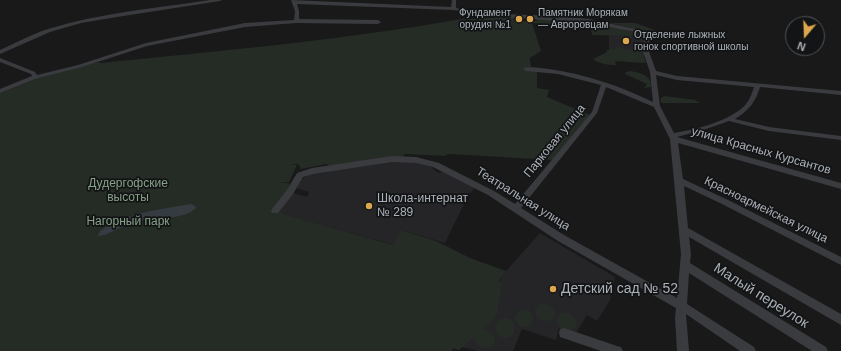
<!DOCTYPE html>
<html>
<head>
<meta charset="utf-8">
<style>
	body { margin:0 }
	#map { position:relative; width:841px; height:351px; overflow:hidden; background:#19191a; font-family:Helvetica,sans-serif }
	canvas { display:block }
	.north { position:absolute; left:785px; top:16px; width:40px; height:40px; box-sizing:border-box; background:#131415; border:1px solid #505356; border-radius:50%; rotate:199deg; font-size:11px; font-weight:700; line-height:16px; text-align:center; color:#acb1b8 }
	.north::after { content:''; display:block; margin:auto; width:14px; height:18px; background:#dca74e; clip-path:polygon(50% 0,100% 100%,50% 72%,0 100%) }
</style>
</head>
<body>
<div id="map">
<canvas width="841" height="351"></canvas>
<div class="north">N</div>
</div>
<script>
const c = document.querySelector('canvas').getContext('2d');
c.lineJoin = 'round';
function fill(path, color) {
  c.fillStyle = color;
  c.fill(path, 'evenodd');
}
function stroke(path, color, width, dash) {
  c.strokeStyle = color;
  c.lineWidth = width;
  c.lineCap = dash ? 'butt' : 'round';
  c.setLineDash(dash || []);
  c.stroke(path);
}
function write(font, color, halo, rows, align = 'center') {
  c.font = font + ' Helvetica,sans-serif';
  c.lineWidth = 3.5;
  c.setLineDash([]);
  c.textBaseline = 'middle';
  c.strokeStyle = halo;
  c.fillStyle = color;
  for (const [text, x, y, turn = 0] of rows) {
    c.save();
    c.translate(x, y);
    c.rotate((+turn || 0) * Math.PI / 180);
    c.textAlign = isNaN(turn) ? turn : align;
    if (halo) c.strokeText(text, 0, 0);
    c.fillText(text, 0, 0);
    c.restore();
  }
}
fill(new Path2D(`
	M 609,27 L 645,36 L 646,57 L 609,53 Z
	M 392,160 L 416,162 L 432,167 L 433,169 L 439,173 L 445,171 L 476,187 L 463,200 L 465,202 L 445,243 L 401,230 L 394,245 L 271,211 L 287,191 L 307,197 L 309,192 L 296,188 L 301,180 L 311,173 Z
	M 540,233 L 615,277 L 610,300 L 597,321 L 587,315 L 575,335 L 559,328 L 556,340 L 522,329 L 513,351 L 478,351 L 461,347 L 468,327 L 506,271 Z`), '#252527');
fill(new Path2D(`
	M 506,15 L 528,22 L 527,21 L 537,21 L 536,18 C 567,18 617,24 645,36 L 592,35 L 591,27 L 532,23 L 541,51 L 530,58 L 531,67 L 537,72 L 537,88 L 549,90 L 547,97 L 590,115 L 554,160 L 448,154 L 445,156 L 407,154 L 404,154 L 403,158 L 331,166 L 326,164 L 301,169 L 298,164 L 290,164 L 297,165 L 289,182 L 276,182 L 289,183 L 290,188 L 276,207 L 283,214 L 393,245 L 401,230 L 436,241 L 470,258 L 506,271 L 498,282 L 502,284 L 496,317 L 483,329 C 490,331 495,334 495,342 L 491,347 L 485,349 L 478,346 L 474,337 L 459,350 L 453,348 L 452,351 L 0,351 L 0,93 L 36,79 L 36,78 L 99,62 L 100,63 C 221,51 342,40 462,19 L 476,19 Z
	M 610,23 L 635,23 L 667,34 L 648,32 Z
	M 615,46 L 625,49 L 642,51 L 646,63 L 615,61 L 616,65 C 609,65 599,64 593,59 L 607,52 L 607,50 L 616,49 Z
	M 631,71 C 640,73 652,75 651,87 L 644,88 L 647,84 L 625,74 L 626,72 Z
	M 664,96 L 695,100 L 700,103 L 662,103 L 660,99 Z
	M 540,304 C 548,303 554,307 555,315 L 552,320 C 544,323 537,319 535,311 Z
	M515 318a9 9 0 1 1 18 0a9 9 0 1 1-18 0Z
	M 561,313 C 569,311 576,316 577,324 L 574,329 C 566,332 559,328 556,320 Z
	M495 328a10 10 0 1 1 20 0a10 10 0 1 1-20 0Z`), '#252c26');
fill(new Path2D(`
	M 191,204 L 195,206 L 196,208 C 184,220 152,218 135,222 C 125,224 105,237 98,236 L 100,231 C 126,212 160,210 191,204 Z`), '#343c42');
fill(new Path2D(`
	M 210,0 L 222,0 L 220,1 L 117,17 L 81,23 L 50,32 L 0,54 L 0,50 C 16,43 32,34 48,29 C 100,13 156,8 210,0 Z
	M 291,0 L 451,7 L 452,0 L 456,0 L 456,8 L 470,11 L 468,12 L 453,10 L 297,4 L 299,11 L 299,19 L 378,20 L 381,22 L 378,24 L 296,23 L 245,27 L 147,46 L 82,67 L 38,78 L 0,93 L 0,89 L 32,76 L 31,74 L 0,62 L 0,58 L 35,72 L 37,75 L 78,65 L 146,43 L 245,23 L 294,20 L 295,11 Z
	M 504,14 L 557,16 L 589,19 L 640,30 L 650,35 L 651,39 L 647,46 L 656,71 L 677,76 L 841,91 L 841,95 L 760,87 C 756,102 748,111 735,119 L 769,127 L 841,136 L 841,140 L 769,131 L 729,121 L 706,129 L 677,137 L 841,183 L 841,189 L 678,143 L 683,179 L 728,200 L 841,257 L 841,265 L 722,204 L 684,186 L 688,228 L 841,314 L 841,325 L 689,237 L 691,254 L 690,263 L 826,347 L 828,351 L 812,351 L 689,273 L 687,304 L 754,347 L 756,351 L 740,351 L 686,314 L 689,351 L 677,351 L 675,318 L 676,308 L 558,241 L 488,195 L 433,167 L 416,163 L 392,162 L 313,174 L 303,177 L 293,194 L 278,213 L 272,213 L 271,211 L 272,209 L 287,190 L 297,173 L 312,168 L 392,156 L 416,157 L 439,163 L 494,191 L 515,204 L 592,112 L 601,85 L 558,74 L 526,71 L 523,69 L 524,68 C 532,66 541,68 549,69 C 585,74 620,86 653,102 L 650,72 L 641,46 L 645,39 L 645,36 L 636,32 L 589,23 L 502,17 L 502,15 ZM 656,75 L 677,80 L 754,87 C 752,93 750,99 746,104 C 733,120 695,130 674,133 L 660,106 ZM 606,87 L 654,107 L 670,139 L 681,254 L 677,298 L 564,235 L 521,208 L 597,113 Z
	M 564,328 L 617,346 L 621,347 L 623,351 L 601,351 L 560,337 L 559,333 L 560,329 Z`), '#3a3b3f');
for (const [x, y, r, color] of [
	[519,19,4,"#dca74e"],
	[530,19,4,"#dca74e"],
	[626,41,4,"#dca74e"],
	[369,206,4,"#dca74e"],
	[553,289,4,"#dca74e"]
]) {
  const dot = new Path2D();
  dot.arc(x, y, r, 0, 2 * Math.PI);
  c.fillStyle = color;
  c.fill(dot);
  stroke(dot, '#131415', 1.5);
}
write('10px', '#acb1b8', '#131415', [
	["Фундамент",511,13,"right"],
	["орудия №1",511,25,"right"],
	["Памятник Морякам",538,13],
	["— Авроровцам",538,25],
	["Отделение лыжных",634,35],
	["гонок спортивной школы",634,47]
], 'left');
write('12px', '#acb1b8', '#131415', [
	["Парковая улица",555,141,-51],
	["улица Красных Курсантов",761,151,16],
	["Театральная улица",523,199,32],
	["Красноармейская улица",766,210,26]
]);
write('12px', '#86a187', '#131415', [
	["Дудергофские",128,184],
	["высоты",128,198],
	["Нагорный парк",128,222]
]);
write('12px', '#acb1b8', '#131415', [
	["Школа-интернат",377,199],
	["№ 289",377,213]
], 'left');
write('14px', '#acb1b8', '#131415', [
	["Детский сад № 52",561,289]
], 'left');
write('14px', '#acb1b8', '#131415', [
	["Малый переулок",761,296,32]
]);
</script>
</body>
</html>
